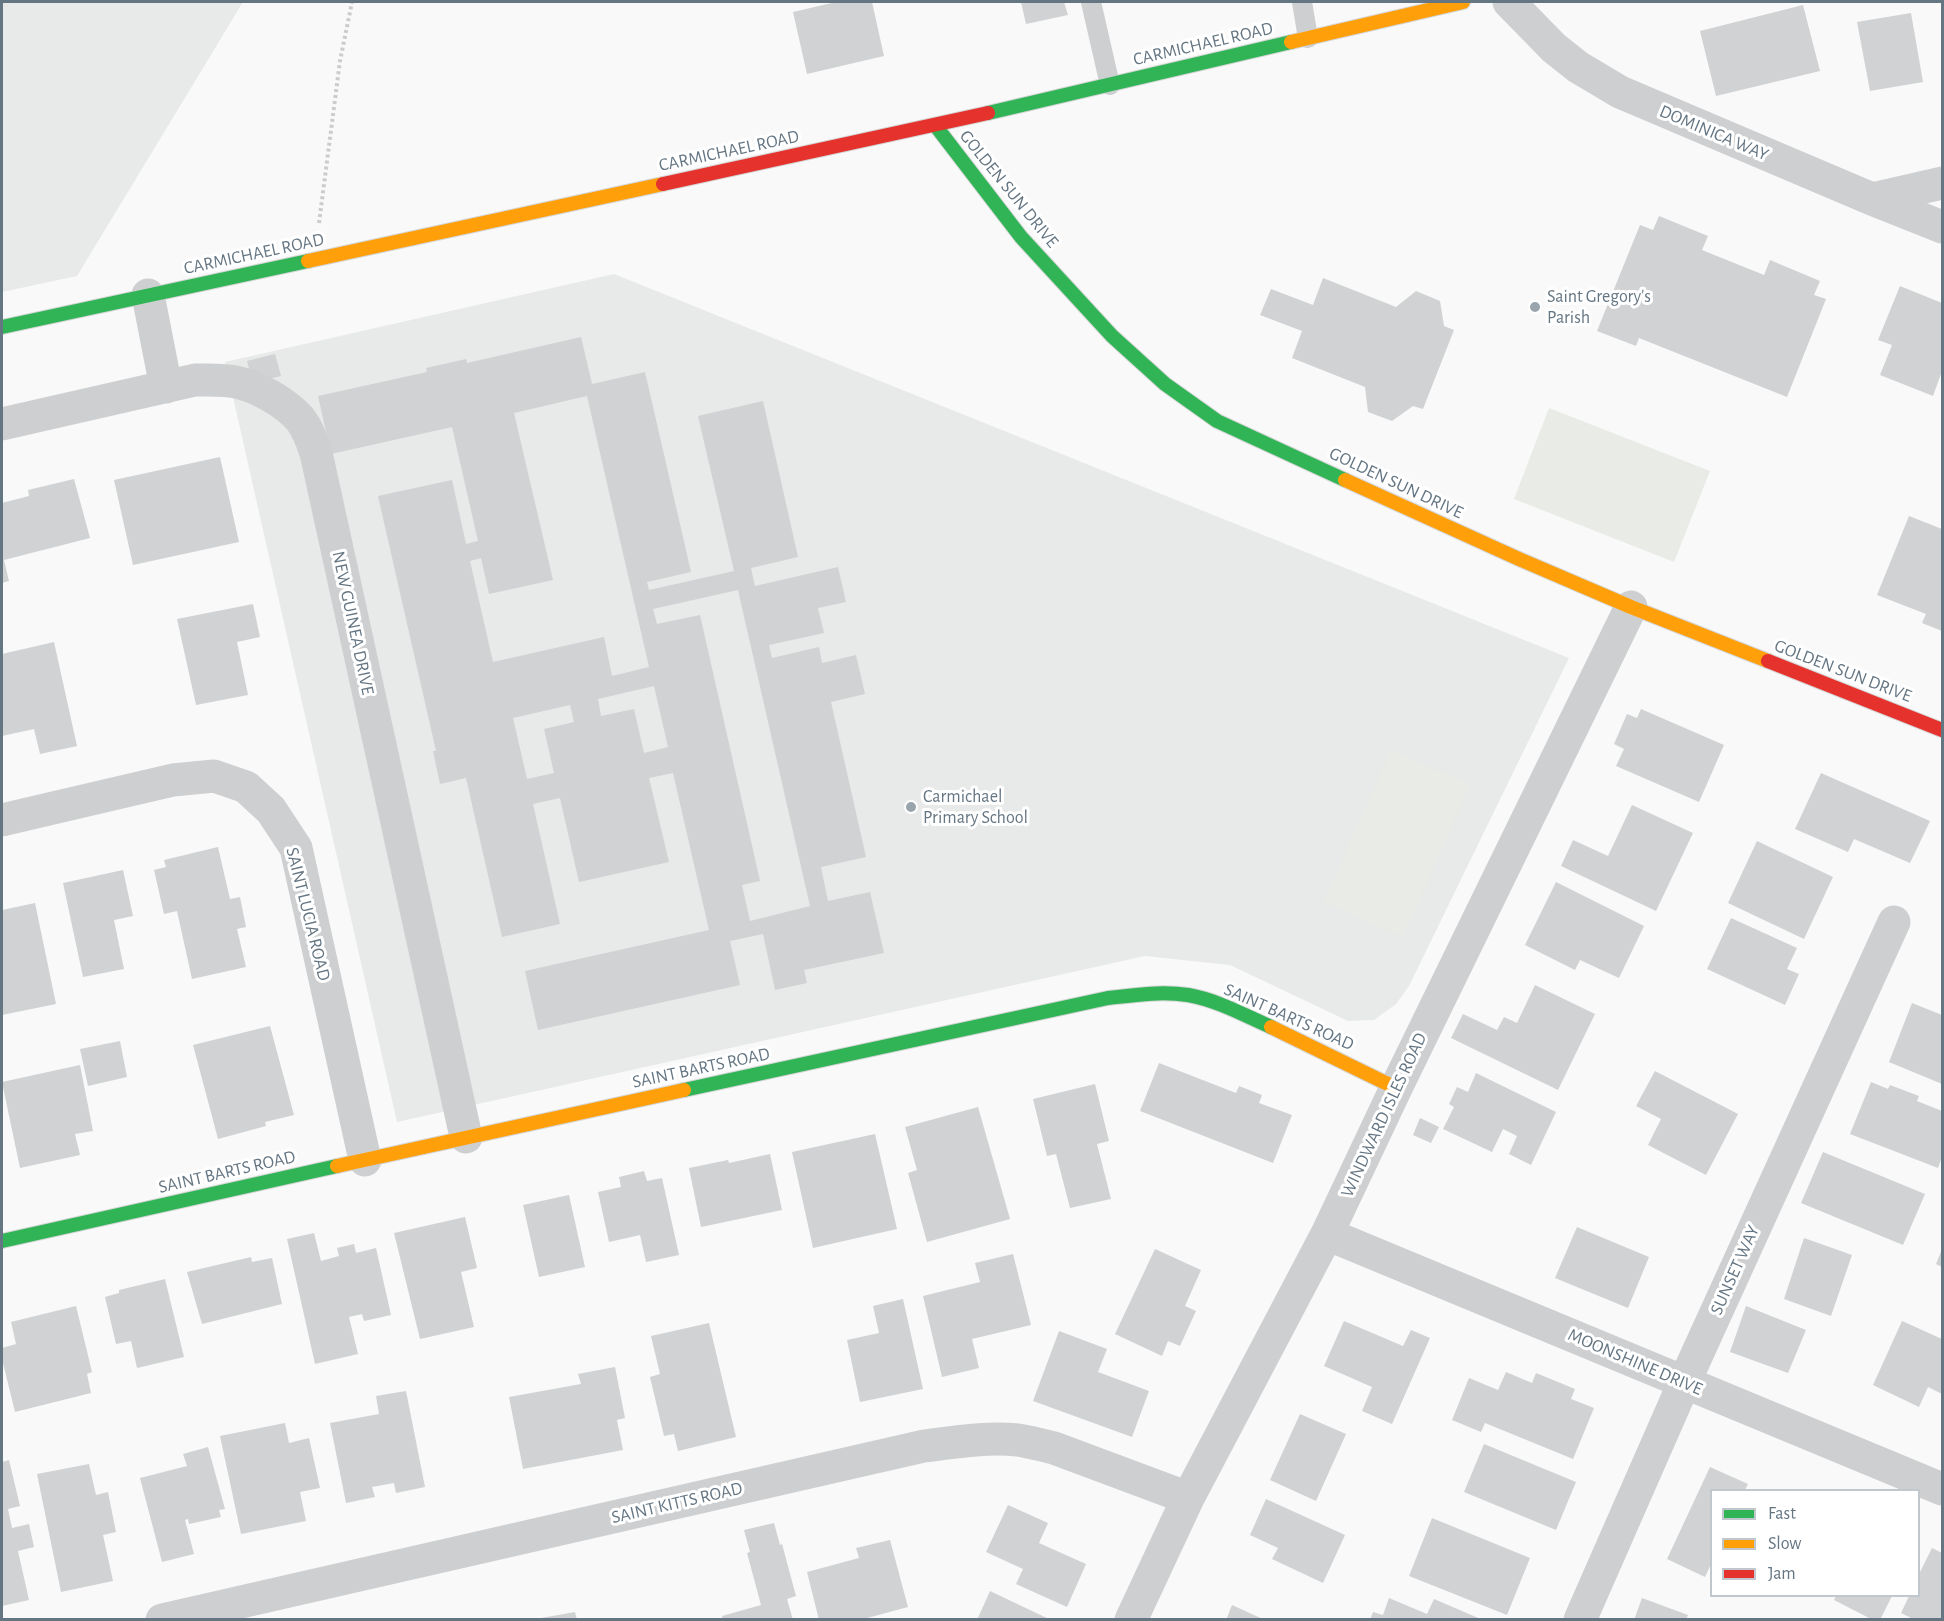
<!DOCTYPE html>
<html>
<head>
<meta charset="utf-8">
<style>
	body { margin:0 }
	#map { position:relative; width:1944px; height:1621px; overflow:hidden; background:#f9f9f9; font-family:"Alegreya Sans",sans-serif }
	canvas { display:block }
	.frame { position:absolute; inset:0; border:3px solid #657683; pointer-events:none }
	.legend { position:absolute; left:1710px; top:1489px; width:210px; height:108px; box-sizing:border-box; background:#fff; border:2px solid #c1c8cd; margin:0; padding:8px 10px; list-style:none; font-size:18px; color:#657683 }
	.legend li { display:flex; align-items:center; gap:12px; height:30px }
	.legend b { width:30px; border:2px solid #c1c8cd }
</style>
</head>
<body>
<div id="map">
<canvas width="1944" height="1621"></canvas>
<div class="frame"></div>
<ul class="legend">
<li><b style="height:8px;background:#30b455"></b>Fast</li>
<li><b style="height:8px;background:#ff9f0a"></b>Slow</li>
<li><b style="height:8px;background:#e5322d"></b>Jam</li>
</ul>
</div>
<script>
const c = document.querySelector('canvas').getContext('2d');
c.lineJoin = 'round';
function fill(path, color) {
  c.fillStyle = color;
  c.fill(path, 'evenodd');
}
function stroke(path, color, width, dash) {
  c.strokeStyle = color;
  c.lineWidth = width;
  c.lineCap = dash ? 'butt' : 'round';
  c.setLineDash(dash || []);
  c.stroke(path);
}
function write(font, color, halo, rows, align = 'center') {
  c.font = font + ' "Alegreya Sans",sans-serif';
  c.lineWidth = 6;
  c.setLineDash([]);
  c.textBaseline = 'middle';
  c.strokeStyle = halo;
  c.fillStyle = color;
  for (const [text, x, y, turn = 0] of rows) {
    c.save();
    c.translate(x, y);
    c.rotate((+turn || 0) * Math.PI / 180);
    c.textAlign = isNaN(turn) ? turn : align;
    if (halo) c.strokeText(text, 0, 0);
    c.fillText(text, 0, 0);
    c.restore();
  }
}
fill(new Path2D(`
	M 2,2 L 243,2 L 77,276 L 2,292 Z
	M 614,274 L 1569,658 L 1409,986 L 1396,1004 L 1374,1020 L 1348,1021 L 1230,965 L 1145,956 L 397,1122 L 225,362 Z`), '#e8e9e9');
fill(new Path2D(`
	M 1549,408 L 1710,471 L 1674,562 L 1514,499 Z
	M 1391,750 L 1470,785 L 1403,937 L 1324,902 Z`), '#e8ebe6');
fill(new Path2D(`
	M 836,2 L 872,2 L 884,56 L 807,74 L 793,12 Z
	M 1021,2 L 1064,2 L 1068,15 L 1026,24 Z
	M 1803,5 L 1820,71 L 1716,96 L 1700,31 Z
	M 1911,13 L 1923,82 L 1870,91 L 1857,22 Z
	M 1659,216 L 1708,236 L 1702,250 L 1764,275 L 1770,260 L 1820,281 L 1814,295 L 1826,299 L 1787,397 L 1639,338 L 1636,346 L 1597,331 L 1640,225 L 1653,230 Z
	M 1323,278 L 1396,307 L 1416,291 L 1440,301 L 1444,326 L 1454,330 L 1423,409 L 1413,406 L 1392,421 L 1368,412 L 1365,387 L 1292,358 L 1302,331 L 1260,315 L 1271,289 L 1313,305 Z
	M 1900,286 L 1942,303 L 1942,371 L 1933,396 L 1880,375 L 1892,345 L 1878,340 Z
	M 581,337 L 592,384 L 645,372 L 691,572 L 647,582 L 649,590 L 734,571 L 698,416 L 763,401 L 798,557 L 751,568 L 755,586 L 838,567 L 846,602 L 818,608 L 824,633 L 769,645 L 772,658 L 819,647 L 822,663 L 856,655 L 865,694 L 831,702 L 866,857 L 821,867 L 828,901 L 870,892 L 884,953 L 804,970 L 807,983 L 775,990 L 763,934 L 730,941 L 740,985 L 538,1030 L 525,971 L 709,930 L 673,773 L 649,778 L 669,862 L 579,882 L 560,798 L 533,804 L 560,924 L 502,937 L 466,778 L 440,784 L 433,751 L 436,751 L 378,496 L 452,480 L 466,544 L 478,541 L 452,427 L 331,454 L 318,396 L 427,372 L 426,368 L 466,359 L 467,363 ZM 587,396 L 649,667 L 612,676 L 604,637 L 493,662 L 470,561 L 481,558 L 489,594 L 553,580 L 514,413 ZM 738,590 L 810,906 L 750,921 L 742,885 L 760,881 L 700,615 L 657,624 L 653,609 ZM 654,686 L 668,747 L 644,753 L 634,709 L 601,716 L 598,699 ZM 570,705 L 574,722 L 544,729 L 554,773 L 527,779 L 513,718 Z
	M 275,354 L 281,376 L 253,383 L 247,361 Z
	M 220,457 L 239,542 L 133,565 L 114,480 Z
	M 74,479 L 90,538 L 4,560 L 9,581 L 2,583 L 2,503 L 29,496 L 28,490 Z
	M 1909,516 L 1942,529 L 1942,631 L 1922,623 L 1926,614 L 1877,595 Z
	M 253,604 L 260,637 L 237,642 L 248,695 L 196,705 L 177,619 Z
	M 54,642 L 77,746 L 40,754 L 34,729 L 2,736 L 2,654 Z
	M 1641,709 L 1724,745 L 1699,802 L 1616,766 L 1624,749 L 1614,744 L 1627,714 L 1637,718 Z
	M 1821,773 L 1930,821 L 1910,863 L 1854,839 L 1848,852 L 1795,829 Z
	M 1632,805 L 1693,833 L 1656,911 L 1561,866 L 1573,840 L 1608,856 Z
	M 1757,841 L 1833,877 L 1804,939 L 1728,903 Z
	M 218,847 L 230,899 L 240,897 L 246,927 L 237,929 L 246,967 L 192,979 L 177,911 L 164,914 L 154,870 L 166,867 L 164,860 Z
	M 123,870 L 133,916 L 114,920 L 124,969 L 83,977 L 63,883 Z
	M 1556,882 L 1644,926 L 1619,978 L 1580,960 L 1575,970 L 1525,945 Z
	M 35,903 L 56,1004 L 2,1015 L 2,910 Z
	M 1731,918 L 1797,948 L 1787,969 L 1799,974 L 1785,1005 L 1707,969 Z
	M 1535,985 L 1595,1014 L 1558,1090 L 1451,1038 L 1463,1014 L 1497,1030 L 1504,1017 L 1517,1023 Z
	M 1912,1003 L 1942,1015 L 1942,1084 L 1889,1062 Z
	M 270,1026 L 294,1115 L 265,1122 L 266,1126 L 218,1139 L 193,1045 Z
	M 120,1041 L 127,1077 L 88,1086 L 80,1049 Z
	M 1159,1063 L 1236,1093 L 1239,1086 L 1262,1095 L 1259,1103 L 1292,1115 L 1273,1163 L 1140,1111 Z
	M 80,1065 L 93,1131 L 75,1134 L 80,1155 L 20,1168 L 2,1082 Z
	M 1655,1071 L 1738,1114 L 1706,1175 L 1648,1145 L 1661,1119 L 1636,1106 Z
	M 1476,1073 L 1556,1112 L 1531,1165 L 1509,1154 L 1517,1136 L 1503,1129 L 1492,1152 L 1443,1129 L 1454,1107 L 1449,1104 L 1457,1087 L 1468,1092 Z
	M 1871,1082 L 1888,1089 L 1890,1085 L 1919,1096 L 1917,1101 L 1942,1111 L 1942,1157 L 1938,1168 L 1850,1134 Z
	M 1095,1084 L 1109,1141 L 1097,1144 L 1111,1199 L 1070,1208 L 1056,1154 L 1047,1156 L 1033,1099 Z
	M 978,1107 L 1010,1219 L 927,1242 L 908,1173 L 917,1170 L 905,1127 Z
	M 1420,1118 L 1439,1127 L 1431,1143 L 1413,1135 Z
	M 875,1134 L 897,1229 L 813,1248 L 792,1152 Z
	M 1823,1152 L 1925,1194 L 1903,1245 L 1801,1203 Z
	M 770,1154 L 782,1210 L 701,1227 L 689,1168 L 728,1160 L 729,1163 Z
	M 644,1171 L 647,1181 L 662,1178 L 679,1255 L 646,1262 L 640,1235 L 609,1242 L 598,1192 L 621,1187 L 619,1177 Z
	M 569,1195 L 585,1267 L 539,1277 L 523,1205 Z
	M 465,1217 L 477,1268 L 461,1272 L 474,1327 L 420,1339 L 394,1233 Z
	M 1577,1227 L 1649,1257 L 1628,1308 L 1555,1278 Z
	M 314,1233 L 321,1261 L 339,1256 L 337,1248 L 354,1244 L 356,1253 L 376,1248 L 391,1315 L 364,1321 L 362,1314 L 349,1317 L 358,1354 L 315,1364 L 287,1239 Z
	M 1804,1238 L 1852,1255 L 1831,1316 L 1784,1299 Z
	M 1155,1249 L 1201,1270 L 1185,1306 L 1196,1311 L 1180,1346 L 1168,1341 L 1162,1356 L 1115,1334 Z
	M 1942,1249 L 1942,1267 L 1936,1264 Z
	M 1013,1254 L 1031,1325 L 972,1339 L 979,1368 L 942,1377 L 923,1296 L 980,1282 L 975,1263 Z
	M 251,1257 L 252,1262 L 272,1258 L 282,1304 L 202,1324 L 187,1272 Z
	M 165,1279 L 184,1357 L 137,1368 L 131,1341 L 116,1344 L 105,1297 L 119,1293 L 119,1290 Z
	M 903,1299 L 923,1389 L 860,1402 L 847,1340 L 879,1333 L 873,1306 Z
	M 76,1306 L 92,1372 L 87,1374 L 91,1393 L 15,1412 L 2,1359 L 2,1348 L 16,1344 L 11,1322 Z
	M 1746,1306 L 1806,1330 L 1788,1373 L 1730,1352 Z
	M 1344,1321 L 1403,1346 L 1411,1330 L 1430,1338 L 1392,1424 L 1362,1411 L 1372,1387 L 1324,1366 Z
	M 1902,1321 L 1942,1339 L 1942,1394 L 1928,1387 L 1919,1407 L 1873,1385 Z
	M 709,1323 L 736,1437 L 678,1451 L 674,1434 L 664,1436 L 650,1377 L 660,1374 L 651,1336 Z
	M 1059,1331 L 1107,1349 L 1098,1372 L 1149,1391 L 1132,1437 L 1033,1401 Z
	M 615,1367 L 625,1418 L 617,1420 L 623,1450 L 523,1469 L 509,1397 L 581,1384 L 578,1374 Z
	M 1506,1372 L 1532,1383 L 1536,1373 L 1575,1389 L 1571,1399 L 1594,1408 L 1573,1459 L 1485,1423 L 1481,1432 L 1452,1420 L 1469,1378 L 1498,1390 Z
	M 406,1391 L 425,1487 L 396,1493 L 394,1483 L 372,1487 L 375,1497 L 346,1503 L 330,1423 L 379,1414 L 376,1396 Z
	M 1300,1414 L 1346,1434 L 1316,1501 L 1270,1480 Z
	M 285,1423 L 289,1443 L 309,1438 L 320,1488 L 300,1492 L 306,1521 L 241,1534 L 220,1436 Z
	M 1484,1444 L 1576,1482 L 1556,1530 L 1464,1492 Z
	M 208,1447 L 225,1509 L 219,1510 L 221,1517 L 189,1524 L 188,1519 L 185,1520 L 194,1554 L 162,1562 L 140,1478 L 187,1466 L 183,1454 Z
	M 9,1460 L 20,1506 L 8,1509 L 12,1528 L 29,1524 L 34,1547 L 18,1551 L 29,1600 L 2,1606 L 2,1462 Z
	M 89,1464 L 96,1495 L 108,1492 L 116,1532 L 103,1535 L 113,1581 L 61,1592 L 37,1474 Z
	M 1710,1467 L 1748,1484 L 1745,1490 L 1712,1490 L 1712,1562 L 1705,1577 L 1667,1559 Z
	M 1266,1499 L 1345,1535 L 1323,1583 L 1272,1559 L 1278,1548 L 1250,1535 Z
	M 1008,1505 L 1048,1523 L 1039,1543 L 1086,1564 L 1067,1607 L 1016,1584 L 1023,1569 L 986,1552 Z
	M 1432,1518 L 1530,1558 L 1507,1615 L 1409,1576 Z
	M 774,1523 L 780,1545 L 782,1544 L 796,1596 L 787,1599 L 793,1620 L 723,1620 L 722,1616 L 761,1605 L 747,1553 L 750,1552 L 744,1530 Z
	M 890,1540 L 908,1607 L 860,1620 L 819,1620 L 807,1572 L 859,1558 L 856,1548 Z
	M 1932,1548 L 1942,1553 L 1942,1620 L 1915,1620 L 1901,1613 L 1909,1596 L 1918,1596 L 1918,1576 Z
	M 990,1591 L 1051,1620 L 977,1620 Z
	M 1836,1596 L 1892,1596 L 1880,1620 L 1873,1620 L 1834,1600 Z
	M 1389,1598 L 1427,1614 L 1434,1599 L 1483,1620 L 1370,1620 L 1373,1612 L 1383,1615 Z
	M 1642,1598 L 1688,1615 L 1686,1620 L 1634,1620 Z
	M 1232,1605 L 1265,1620 L 1226,1620 Z
	M 575,1612 L 577,1620 L 541,1620 L 541,1618 Z`), '#d0d2d3');
const fast = new Path2D(`
	M 988,113 L 1291,42
	M 935,125 L 1021,237 L 1112,336 L 1165,384 L 1217,421 L 1345,480
	M 2,327 L 308,261
	M 684,1090 L 1108,998 C 1134,995 1161,991 1188,995 C 1217,1000 1244,1015 1271,1027
	M 2,1241 L 337,1166`);
const slow = new Path2D(`
	M 1291,42 L 1463,2
	M 308,261 L 663,184
	M 1345,480 L 1519,559 L 1631,607 L 1768,661
	M 1271,1027 L 1396,1088
	M 337,1166 L 684,1090`);
const jam = new Path2D(`
	M 663,184 L 988,113
	M 1768,661 L 1942,730`);
stroke(fast, '#d5d6d7', 16);
stroke(slow, '#d5d6d7', 16);
stroke(jam, '#d5d6d7', 16);
stroke(new Path2D(`
	M 319,223 L 340,61 L 352,2`), '#cbcccd', 4, [3, 3]);
stroke(new Path2D(`
	M 1091,2 L 1110,85
	M 1302,2 L 1308,38`), '#cecfd0', 20);
stroke(new Path2D(`
	M 1509,2 L 1554,48 L 1578,67 L 1620,92 L 1872,199 L 1942,227
	M 1872,199 L 1942,183
	M 148,295 L 166,387
	M 2,424 L 195,380 C 208,380 223,379 236,382 C 258,387 285,402 300,419 C 308,429 312,441 316,453 L 466,1137
	M 2,820 L 173,780 L 214,776 L 246,787 L 271,810 L 296,848 L 365,1160
	M 1327,1234 L 1942,1489
	M 162,1620 L 924,1446 C 955,1442 987,1437 1018,1440 C 1030,1442 1042,1445 1054,1448 L 1188,1498
	M 1131,1620 L 1188,1498 L 1327,1234 L 1396,1088 L 1631,607
	M 1580,1620 L 1684,1383 L 1894,922`), '#cecfd0', 33);
stroke(fast, '#30b455', 14);
stroke(slow, '#ff9f0a', 14);
stroke(jam, '#e5322d', 14);
for (const [x, y, r, color] of [
	[1535,307,6,"#99a4ac"],
	[911,807,6,"#99a4ac"]
]) {
  const dot = new Path2D();
  dot.arc(x, y, r, 0, 2 * Math.PI);
  c.fillStyle = color;
  c.fill(dot);
  stroke(dot, '#fff', 2);
}
write('18px', '#657683', '#fff', [
	["CARMICHAEL ROAD",1203,44,-13],
	["DOMINICA WAY",1714,133,23],
	["CARMICHAEL ROAD",729,151,-12],
	["GOLDEN SUN DRIVE",1009,189,51],
	["CARMICHAEL ROAD",254,254,-12],
	["GOLDEN SUN DRIVE",1396,483,25],
	["NEW GUINEA DRIVE",353,623,78],
	["GOLDEN SUN DRIVE",1843,671,21],
	["SAINT LUCIA ROAD",308,914,76],
	["SAINT BARTS ROAD",1289,1017,24],
	["SAINT BARTS ROAD",701,1068,-12],
	["WINDWARD ISLES ROAD",1384,1115,-65],
	["SAINT BARTS ROAD",227,1172,-13],
	["SUNSET WAY",1735,1270,-66],
	["MOONSHINE DRIVE",1635,1362,23],
	["SAINT KITTS ROAD",677,1503,-13]
]);
write('18px', '#657683', '#fff', [
	["Saint Gregory's",1547,297],
	["Parish",1547,318],
	["Carmichael",923,797],
	["Primary School",923,818]
], 'left');
</script>
</body>
</html>
